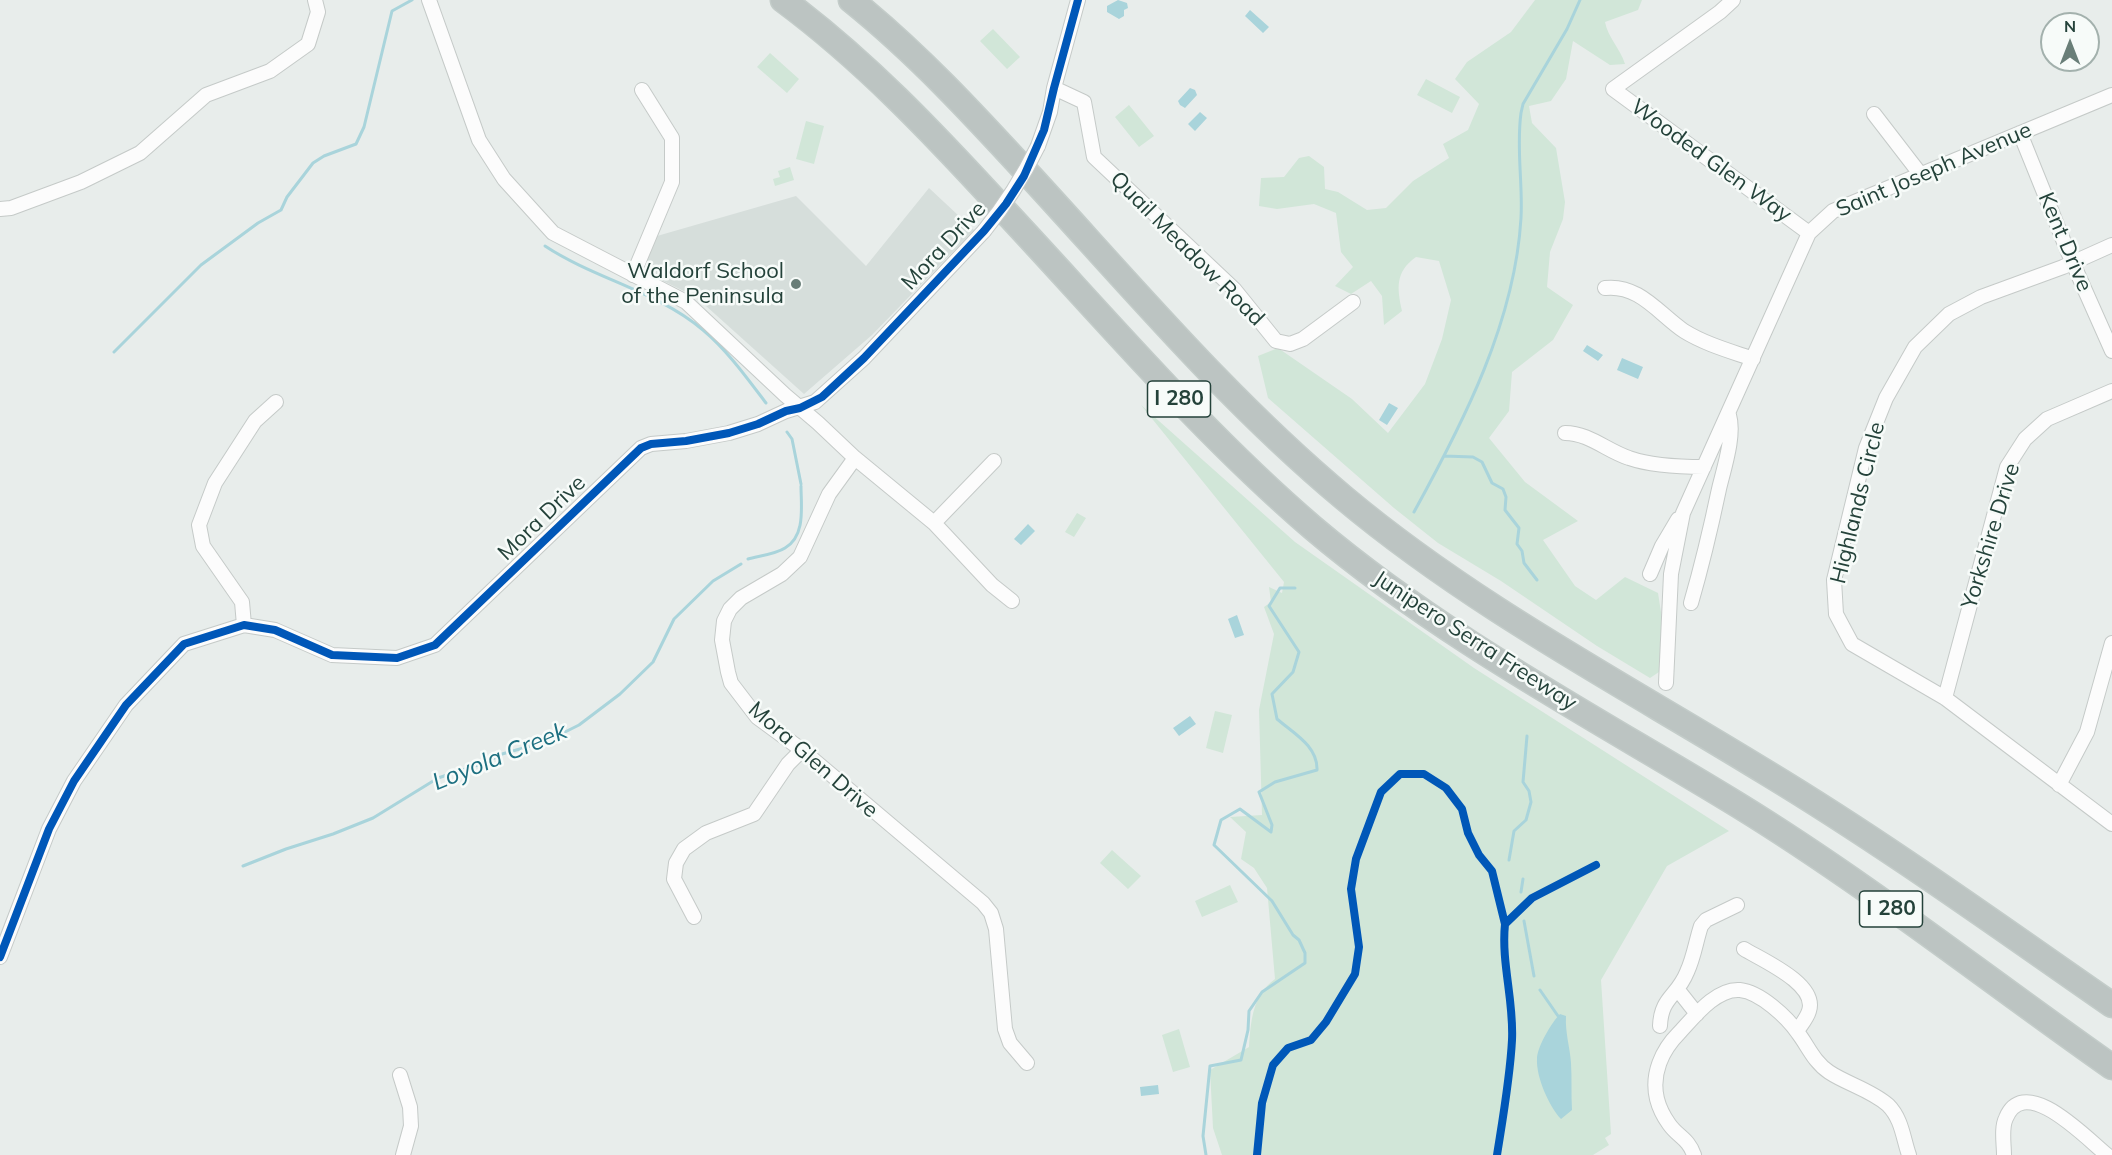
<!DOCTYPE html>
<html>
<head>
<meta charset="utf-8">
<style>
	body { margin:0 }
	#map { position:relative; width:2112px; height:1155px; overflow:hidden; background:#e8edeb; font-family:Mulish,sans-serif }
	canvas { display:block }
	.north { position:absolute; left:2040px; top:12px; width:60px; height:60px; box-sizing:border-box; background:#f7fbf9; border:2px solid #a3b1ad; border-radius:50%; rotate:0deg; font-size:16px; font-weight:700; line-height:24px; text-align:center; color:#24423a }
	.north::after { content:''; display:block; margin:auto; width:21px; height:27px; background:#697e78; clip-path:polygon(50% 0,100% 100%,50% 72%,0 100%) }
</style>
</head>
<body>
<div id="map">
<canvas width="2112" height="1155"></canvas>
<div class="north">N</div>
</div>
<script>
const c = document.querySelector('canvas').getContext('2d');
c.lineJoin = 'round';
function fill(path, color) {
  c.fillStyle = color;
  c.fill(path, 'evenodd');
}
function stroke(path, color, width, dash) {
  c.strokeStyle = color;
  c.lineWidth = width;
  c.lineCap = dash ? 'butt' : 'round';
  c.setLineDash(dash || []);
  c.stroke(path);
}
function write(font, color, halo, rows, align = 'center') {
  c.font = font + ' Mulish,sans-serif';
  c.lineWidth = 5;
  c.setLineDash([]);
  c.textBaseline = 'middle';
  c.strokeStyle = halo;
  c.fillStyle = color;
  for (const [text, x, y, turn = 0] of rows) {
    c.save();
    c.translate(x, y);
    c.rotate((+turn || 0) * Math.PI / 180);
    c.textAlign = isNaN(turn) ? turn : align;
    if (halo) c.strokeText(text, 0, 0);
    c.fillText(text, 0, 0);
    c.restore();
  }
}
fill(new Path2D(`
	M 929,188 L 974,230 L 872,335 L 804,394 L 696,297 L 643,271 L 657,236 L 796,196 L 866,266 Z`), '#d6dedb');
fill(new Path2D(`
	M 1535,0 L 1642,0 L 1638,10 L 1605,22 C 1608,38 1620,48 1625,64 L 1610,65 L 1573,41 L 1566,79 L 1551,101 L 1529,106 L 1532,123 L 1556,148 L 1565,202 L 1563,219 L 1550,252 L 1547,287 L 1573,305 L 1553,340 L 1512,372 L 1509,411 L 1489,438 L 1525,482 L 1578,521 L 1543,540 L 1575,586 L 1596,600 L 1625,577 L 1658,593 L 1663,625 L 1662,670 L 1650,678 L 1597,646 L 1501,581 L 1438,543 L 1394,508 L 1268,398 L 1258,356 L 1278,348 L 1352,399 L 1388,433 L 1425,384 L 1442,339 L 1451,300 L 1439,261 L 1416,257 C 1395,272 1397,288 1402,311 L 1384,325 L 1382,296 L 1371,281 L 1351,294 L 1335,286 L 1353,267 L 1341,252 L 1336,213 L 1314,204 L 1277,209 L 1259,206 L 1261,178 L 1284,177 L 1299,158 L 1309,156 L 1324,167 L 1325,189 L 1338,192 L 1367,210 L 1386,208 L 1413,181 L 1449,158 L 1443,144 L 1468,130 L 1479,104 L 1455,79 L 1467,62 L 1511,32 Z
	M 993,29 L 1020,57 L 1007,69 L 980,41 Z
	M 770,53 L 799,79 L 787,93 L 757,67 Z
	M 1426,79 L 1460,97 L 1452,113 L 1417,95 Z
	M 1129,105 L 1154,136 L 1139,147 L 1115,117 Z
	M 806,121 L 824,126 L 814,164 L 796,159 Z
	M 790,167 L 794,180 L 775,186 L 773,179 L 780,177 L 778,171 Z
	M 1141,405 L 1295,542 L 1474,668 L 1729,831 L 1667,866 L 1601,980 L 1611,1134 L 1605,1138 L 1609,1145 L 1593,1155 L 1222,1155 L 1213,1128 L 1210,1070 L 1249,1047 C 1251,1021 1252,996 1275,979 L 1267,888 L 1254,868 L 1241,859 L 1246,832 L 1230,817 L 1262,815 L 1259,710 L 1274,634 L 1264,607 L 1271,602 L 1269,587 L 1282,593 L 1284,582 Z
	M 1077,513 L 1086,518 L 1074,537 L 1065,532 Z
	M 1215,711 L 1232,715 L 1223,753 L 1206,748 Z
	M 1112,850 L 1141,876 L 1128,889 L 1100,863 Z
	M 1230,885 L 1238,902 L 1202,917 L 1195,901 Z
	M 1179,1029 L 1190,1067 L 1173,1072 L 1162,1035 Z`), '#d1e6d8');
fill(new Path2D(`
	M 1118,0 L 1127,3 L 1128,8 L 1124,10 L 1124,16 L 1119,19 L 1107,12 L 1107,6 Z
	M 1250,10 L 1269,27 L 1263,33 L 1245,16 Z
	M 1190,88 L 1195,90 L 1197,95 L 1185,108 L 1180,105 L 1178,101 Z
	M 1200,112 L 1207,118 L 1195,131 L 1188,124 Z
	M 1587,345 L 1603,355 L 1598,361 L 1583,351 Z
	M 1622,358 L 1643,367 L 1638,379 L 1617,370 Z
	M 1389,403 L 1398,408 L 1387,425 L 1379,420 Z
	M 1028,524 L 1035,531 L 1021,545 L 1014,539 Z
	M 1237,615 L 1244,635 L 1235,638 L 1228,619 Z
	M 1190,716 L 1196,724 L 1179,736 L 1173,728 Z
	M 1560,1014 L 1566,1016 C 1565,1033 1570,1047 1571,1063 C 1572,1078 1571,1095 1572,1110 L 1561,1119 C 1549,1106 1536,1077 1537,1059 C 1537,1047 1552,1022 1560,1014 Z
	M 1158,1085 L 1159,1094 L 1141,1096 L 1140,1087 Z`), '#a9d4db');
stroke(new Path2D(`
	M 545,246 C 595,279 657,291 703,330 C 727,350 747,378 766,403
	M 114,352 L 201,265 L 258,223 L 281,210 L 287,197 L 313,163 L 324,156 L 356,144 L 364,127 L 392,11 L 412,0
	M 787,432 L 792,439 L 801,484
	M 1444,456 L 1473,457 L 1482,462 L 1492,483 L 1503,489 L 1506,497 L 1505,510 L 1519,528 L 1517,544 L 1522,551 L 1524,563 L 1537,580
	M 1414,512 C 1463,423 1515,322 1521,218 C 1523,183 1516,148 1521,113 L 1523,104 L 1567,29 L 1580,0
	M 748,559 C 759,556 776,554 785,548 C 806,536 801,506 801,486
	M 1509,860 L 1514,831 L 1526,820 L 1531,802 L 1529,791 L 1523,782 L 1527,736
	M 243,866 L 286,849 L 333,834 L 373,818 L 438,778 L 487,762 L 502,754 L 545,742 L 579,725 L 620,694 L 653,662 L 674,619 L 713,581 L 741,564
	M 1521,892 L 1523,879
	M 1524,921 L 1534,976
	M 1540,990 L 1558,1016
	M 1206,1155 L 1203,1136 L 1210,1066 L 1241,1060 L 1248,1030 L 1249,1011 L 1262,992 L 1305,963 L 1305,953 L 1299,940 L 1293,935 L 1272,901 L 1214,845 L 1221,820 L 1240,809 L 1271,832 L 1272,825 L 1259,792 L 1275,782 L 1317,770 C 1318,746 1293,733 1277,719 L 1272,694 L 1293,672 L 1299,652 L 1269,606 L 1280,588 L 1295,588`), '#a9d4db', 3);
const minor = new Path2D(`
	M 429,0 L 479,140 L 504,179 L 553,233 L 686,302 L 785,395 L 818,423 L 855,458 L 934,523 L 992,585 L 1012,601
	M 1733,0 L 1720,12 L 1613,89 L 1809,233
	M 1054,88 L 1084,102 L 1094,157 L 1234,289 L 1276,341 L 1290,344 L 1303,339 L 1353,302
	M 1874,114 L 1921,175
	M 2020,133 L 2068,252 L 2112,351
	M 1038,146 L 1050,112 L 1054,88 L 1078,0
	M 0,209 L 11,208 L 81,182 L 140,153 L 206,95 L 270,71 L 308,44 L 318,12 L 315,0
	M 2112,245 L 2063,267 L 1981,297 L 1949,314 L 1915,347 L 1886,398 L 1866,448 L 1834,580 L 1836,614 L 1852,644 L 1945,698 L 2112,824
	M 633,275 L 672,182 L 672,138 L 642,90
	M 1605,288 C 1639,284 1659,314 1684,331 C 1705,344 1730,351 1753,359
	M 1565,433 C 1589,433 1607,451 1629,458 C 1652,466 1680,467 1704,467
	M 855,458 L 829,494 L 800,557 L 782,574 L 741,598 L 730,609 L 724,621 L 722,640 L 728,672 L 731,683 L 757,717 L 802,750 L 983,903 L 991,913 L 996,929 L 1005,1029 L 1010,1043 L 1027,1063
	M 934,523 L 994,461
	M 1650,574 L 1662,546 L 1678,519
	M 1691,603 C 1702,565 1711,527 1719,489 C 1724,468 1735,435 1729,415
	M 244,625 L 242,602 L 203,546 L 199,525 L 215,483 L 255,421 L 276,402
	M 1666,683 L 1671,574 L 1683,513 L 1809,233 L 1833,211 L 2112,95
	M 1945,698 L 2007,467 L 2025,439 L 2047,419 L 2112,391
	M 2059,785 L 2087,732 L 2112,643
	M 694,917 L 674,879 L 676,863 L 684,849 L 706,833 L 754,814 L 788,764 L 802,750
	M 1744,949 C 1762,960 1818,984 1809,1011 C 1807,1018 1801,1025 1797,1031
	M 0,957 L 49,829 L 74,781 L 126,705 L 184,644 L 244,625 L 275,630 L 332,655 L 397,658 L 435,645 L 641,448 L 651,444 L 686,441 L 729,433 L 758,424 L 786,411 L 815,402 L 864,358 L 984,231
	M 1678,990 L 1697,1014
	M 1660,1026 C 1661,997 1677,997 1687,972 C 1694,957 1696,941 1701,926 L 1706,920 L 1737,905
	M 400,1075 L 410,1107 L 411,1126 L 403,1155
	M 1694,1155 C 1688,1138 1678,1137 1669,1124 C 1664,1117 1659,1107 1657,1099 C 1651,1074 1662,1050 1679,1033 C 1694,1017 1716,988 1740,990 C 1760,992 1787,1017 1798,1033 C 1808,1046 1814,1062 1829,1072 C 1847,1084 1871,1090 1888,1105 C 1902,1119 1903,1138 1909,1155
	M 2004,1155 C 2004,1144 2001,1128 2006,1118 C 2025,1072 2088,1140 2107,1155`);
const motorway = new Path2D(`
	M 783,0 C 864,60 933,133 1001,207 C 1103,316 1200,431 1313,528 C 1443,638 1594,717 1738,805 C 1868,885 1988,980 2112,1067
	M 851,0 C 917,53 974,115 1031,177 C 1132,287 1229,402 1344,498 C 1473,606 1624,685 1767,773 C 1886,845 1998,926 2112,1005`);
stroke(minor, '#c5cac8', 16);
stroke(motorway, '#c3ccc9', 27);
stroke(minor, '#fcfcfc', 14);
stroke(motorway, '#bcc4c2', 24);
const minorBridge = new Path2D(`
	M 984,231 C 1006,204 1023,177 1038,146`);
stroke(minorBridge, '#c5cac8', 16, []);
stroke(minorBridge, '#fcfcfc', 14);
stroke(new Path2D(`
	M 0,957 L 49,829 L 74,781 L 126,705 L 184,644 L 244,625 L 275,630 L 332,655 L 397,658 L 435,645 L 641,448 L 651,444 L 686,441 L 729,433 L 758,424 L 786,411 L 800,408 L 822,397 L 864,358 L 984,231 L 1006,204 L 1024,176 L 1044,130 L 1054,88 L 1078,0
	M 1257,1155 L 1262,1103 L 1273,1065 L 1288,1048 L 1311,1040 L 1326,1022 L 1355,974 L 1359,947 L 1351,889 L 1356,859 L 1381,792 L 1400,774 L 1424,774 L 1446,788 L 1462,809 L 1468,833 L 1479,855 L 1492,871 L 1505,924
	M 1497,1155 C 1503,1117 1510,1078 1512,1040 C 1514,1000 1501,963 1505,924 L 1532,898 L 1596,865`), '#0057b8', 8);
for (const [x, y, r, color] of [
	[796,284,6,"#697e78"]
]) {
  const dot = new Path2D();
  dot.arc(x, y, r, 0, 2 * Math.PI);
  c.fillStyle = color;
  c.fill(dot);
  stroke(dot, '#f7fbf9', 2);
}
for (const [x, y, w] of [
	[1179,399,63],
	[1891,909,63]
]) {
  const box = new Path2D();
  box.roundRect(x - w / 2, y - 18, w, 36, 4.5);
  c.fillStyle = '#f7fbf9';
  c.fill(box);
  stroke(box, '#24423a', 1.5);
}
write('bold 21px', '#24423a', null, [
	["I 280",1179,399],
	["I 280",1891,909]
]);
write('22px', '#24423a', '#f7fbf9', [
	["Wooded Glen Way",1711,161,36],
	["Saint Joseph Avenue",1934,170,-23],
	["Kent Drive",2065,242,67],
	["Mora Drive",944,246,-47],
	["Quail Meadow Road",1187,249,45],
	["Highlands Circle",1858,503,-76],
	["Mora Drive",542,518,-44],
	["Yorkshire Drive",1991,536,-73],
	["Junipero Serra Freeway",1475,641,33],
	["Mora Glen Drive",813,760,41]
]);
write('22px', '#24423a', '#f7fbf9', [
	["Waldorf School",784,271],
	["of the Peninsula",784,296]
], 'right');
write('italic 24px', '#1c6f80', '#f7fbf9', [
	["Loyola Creek",500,757,-22]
]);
</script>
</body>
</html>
